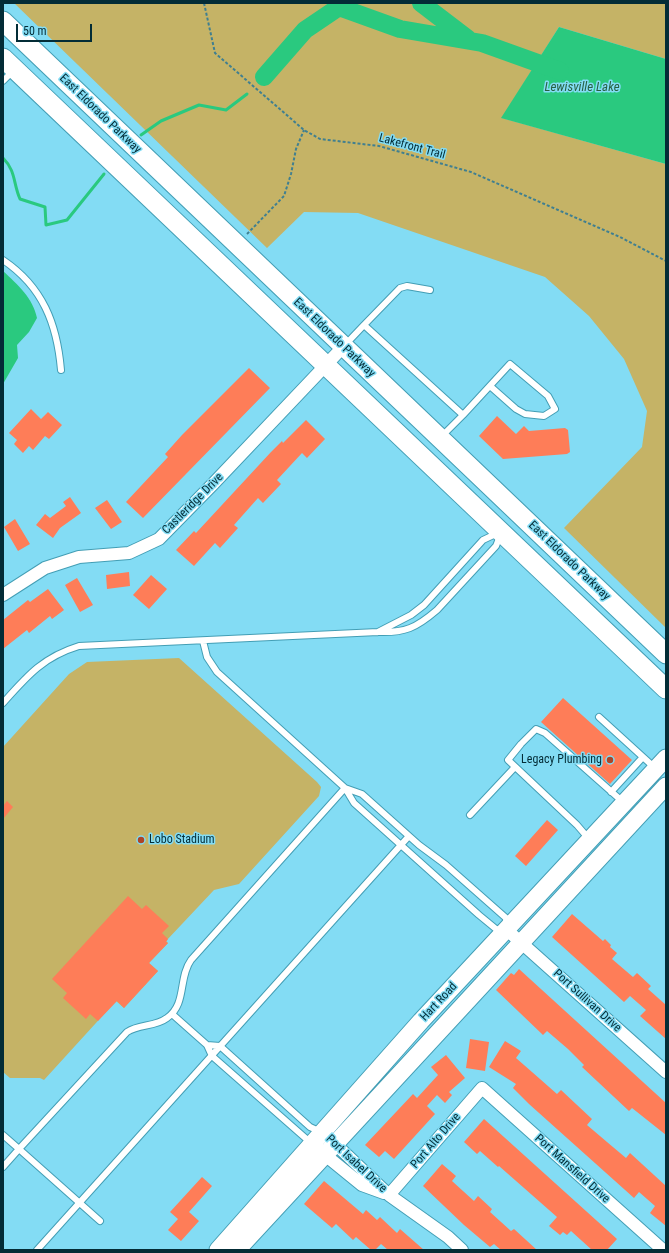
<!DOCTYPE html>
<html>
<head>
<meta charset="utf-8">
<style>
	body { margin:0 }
	#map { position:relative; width:669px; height:1253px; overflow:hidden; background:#83dcf4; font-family:"Roboto Condensed",sans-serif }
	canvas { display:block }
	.frame { position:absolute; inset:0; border:4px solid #032c36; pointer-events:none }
	.scale { position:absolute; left:16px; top:24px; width:76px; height:18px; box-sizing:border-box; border:2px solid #032c36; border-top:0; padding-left:5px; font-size:12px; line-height:14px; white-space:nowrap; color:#032c36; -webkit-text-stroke:3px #83dcf4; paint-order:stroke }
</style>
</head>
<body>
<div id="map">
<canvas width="669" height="1253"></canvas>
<div class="frame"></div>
<div class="scale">50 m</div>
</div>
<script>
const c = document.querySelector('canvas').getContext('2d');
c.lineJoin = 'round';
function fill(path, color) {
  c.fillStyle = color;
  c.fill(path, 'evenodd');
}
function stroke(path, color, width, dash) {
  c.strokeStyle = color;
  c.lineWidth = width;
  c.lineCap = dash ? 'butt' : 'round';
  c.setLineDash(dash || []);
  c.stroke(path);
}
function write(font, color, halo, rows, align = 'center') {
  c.font = font + ' "Roboto Condensed",sans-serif';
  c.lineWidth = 3;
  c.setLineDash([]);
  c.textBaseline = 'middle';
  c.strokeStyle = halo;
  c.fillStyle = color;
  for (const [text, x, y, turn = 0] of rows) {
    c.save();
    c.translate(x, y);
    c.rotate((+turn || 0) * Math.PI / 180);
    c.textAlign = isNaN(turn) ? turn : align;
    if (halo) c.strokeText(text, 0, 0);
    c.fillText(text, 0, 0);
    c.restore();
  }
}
fill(new Path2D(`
	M 14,3 L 666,3 L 666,59 L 559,27 L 502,118 L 666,164 L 666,628 L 564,528 L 642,447 L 647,411 L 624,359 L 589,316 L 545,277 L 358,213 L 304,212 L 267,248 Z
	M 179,658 L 317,782 L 321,787 L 319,796 L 239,884 L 214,890 L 166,941 L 168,943 L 149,963 L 158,971 L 124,1008 L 116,1001 L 44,1080 L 40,1078 L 10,1078 L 3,1072 L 3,747 L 69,674 L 87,662 Z`), '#c5b366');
fill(new Path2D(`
	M 559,27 L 666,59 L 666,164 L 501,118 Z
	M 3,271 C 18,285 33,298 37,318 L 29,332 L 17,345 L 18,358 L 3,384 Z`), '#2ac97f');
stroke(new Path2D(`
	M 141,135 L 161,121 L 199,105 L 226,110 L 247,94
	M 3,158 C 16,171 13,183 20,199 L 45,207 L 46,225 L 67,220 L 104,174`), '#2ac97f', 3);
stroke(new Path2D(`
	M 421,3 L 468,39
	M 264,77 L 305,30 L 339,7 L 400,29 L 482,43 L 560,71`), '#2ac97f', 18);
fill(new Path2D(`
	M 249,368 L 270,388 L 143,518 L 126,502 L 168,457 L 165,454 L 182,435 Z
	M 31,409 L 41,419 L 48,412 L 62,425 L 49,439 L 45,436 L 33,450 L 29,446 L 23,453 L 14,444 L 17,440 L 9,433 Z
	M 497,416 L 516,434 L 524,426 L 529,431 L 565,428 L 568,430 L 570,452 L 567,454 L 503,459 L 479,436 Z
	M 306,420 L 325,439 L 307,458 L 302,453 L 277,480 L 281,484 L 263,503 L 258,498 L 234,525 L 238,528 L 220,548 L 215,543 L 194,566 L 176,550 L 194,531 L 196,533 L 271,452 L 282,441 L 283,443 Z
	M 70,497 L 81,513 L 60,528 L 53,538 L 36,525 L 45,514 L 50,518 L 66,506 L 63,502 Z
	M 107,500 L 122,522 L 111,529 L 95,508 Z
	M 15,519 L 30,544 L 18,551 L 4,527 Z
	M 129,572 L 130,586 L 107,589 L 106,575 Z
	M 151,575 L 167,589 L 149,609 L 133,595 Z
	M 77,578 L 93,605 L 80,612 L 65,585 Z
	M 48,589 L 64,610 L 52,619 L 50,616 L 29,633 L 27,630 L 3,649 L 3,620 L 28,600 L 30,602 Z
	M 563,698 L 632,760 L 610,784 L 541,722 Z
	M 7,801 L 13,807 L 3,819 L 3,806 Z
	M 547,820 L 558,830 L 526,866 L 515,856 Z
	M 128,896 L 142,909 L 146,905 L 169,926 L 162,933 L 168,939 L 166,942 L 168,943 L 149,963 L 158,971 L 124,1008 L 117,1001 L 98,1021 L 90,1014 L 86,1019 L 63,998 L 67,993 L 52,979 Z
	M 572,914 L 603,941 L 605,939 L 611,945 L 610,947 L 617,953 L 612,959 L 633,977 L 637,973 L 651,986 L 648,989 L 666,1005 L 666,1039 L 640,1016 L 646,1010 L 630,996 L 624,1002 L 552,937 Z
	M 519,969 L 666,1103 L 666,1135 L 632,1108 L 629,1111 L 582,1067 L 584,1065 L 568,1049 L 547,1031 L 543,1035 L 496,990 L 511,973 L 514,975 Z
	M 470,1039 L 489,1042 L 485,1071 L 466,1068 Z
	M 505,1041 L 521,1051 L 516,1058 L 540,1079 L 557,1094 L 561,1090 L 592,1119 L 587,1125 L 607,1142 L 626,1158 L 630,1153 L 666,1186 L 666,1226 L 650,1213 L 655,1206 L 639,1192 L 634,1198 L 529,1104 L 513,1088 L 516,1084 L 489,1067 Z
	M 446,1055 L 465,1078 L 449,1092 L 452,1095 L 445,1103 L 437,1095 L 427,1106 L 435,1114 L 394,1159 L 385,1151 L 379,1157 L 365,1145 L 413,1094 L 417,1098 L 438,1075 L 431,1067 Z
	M 484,1119 L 617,1239 L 607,1250 L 592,1250 L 571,1231 L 567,1235 L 563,1232 L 560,1235 L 549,1226 L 557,1217 L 499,1166 L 498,1167 L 480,1151 L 477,1154 L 464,1142 Z
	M 442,1164 L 456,1176 L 452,1181 L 474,1201 L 478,1196 L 492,1209 L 490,1212 L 511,1231 L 514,1229 L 537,1250 L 501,1250 L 494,1244 L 490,1247 L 464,1225 L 423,1186 Z
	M 202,1177 L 212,1186 L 189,1212 L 199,1221 L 181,1241 L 168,1230 L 178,1219 L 170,1212 Z
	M 324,1181 L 363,1214 L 366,1210 L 377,1220 L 380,1217 L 397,1233 L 400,1229 L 424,1250 L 388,1250 L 381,1244 L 375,1250 L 371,1250 L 356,1237 L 353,1240 L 336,1224 L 332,1228 L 304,1204 Z`), '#fe7d58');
const lane = new Path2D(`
	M 3,81 L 13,71
	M 3,260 C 43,287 57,324 61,370
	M 364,325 L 400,288 L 407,286 L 430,290
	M 345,345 L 364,325 L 463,415 L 441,437
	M 463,415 L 510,364 L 548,396 L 555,409 L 544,416 L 525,414 L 516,409 L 490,386
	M 3,703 C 27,676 43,657 79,646 L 378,632 C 405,633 416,628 437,610 L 496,546 L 502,531 L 483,540 L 424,605 L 411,615 L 378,632
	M 599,717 L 655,768
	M 345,788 L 362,794 L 419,845 L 446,865 L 506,918 L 507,930 L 496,929 L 479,915 L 354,803 Z
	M 611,792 L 643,757
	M 470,815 L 515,767
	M 589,839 L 577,825 L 508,760 L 521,744 L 536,729 L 545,733 L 623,802
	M 172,1014 L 207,1045 L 212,1056 L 311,1143
	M 207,1045 L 220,1046 L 310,1127 L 321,1132
	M 3,1135 L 19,1149 L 127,1032 C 139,1024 155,1027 167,1018 C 187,1004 178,978 191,960 L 345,788 L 217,672 L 207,657 L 203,641
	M 3,1167 L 19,1149 L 100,1221
	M 37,1250 L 409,836`);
const street = new Path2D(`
	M 3,595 L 45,568 L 79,557 L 129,553 L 159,539 L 213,484 L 343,347
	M 507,930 L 666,1072
	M 330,1139 L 389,1195 L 448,1237 L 462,1250
	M 319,1150 L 362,1185 L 384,1193
	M 389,1195 L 482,1088 L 663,1250`);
const secondary = new Path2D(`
	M 218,1250 L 421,1021 L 666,758
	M 237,1250 L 666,786`);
const primary = new Path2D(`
	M 3,21 L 666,654
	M 3,58 L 666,689`);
stroke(lane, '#439eb5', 8);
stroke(street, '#439eb5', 14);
stroke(secondary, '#439eb5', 19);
stroke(primary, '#439eb5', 21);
stroke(new Path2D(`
	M 204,3 L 215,53 L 304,130 L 320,139 L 379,146 L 471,172 L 620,237 L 666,261
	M 247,234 L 284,196 L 291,174 L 296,149 L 304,130`), '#407f90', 2, [3, 2]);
stroke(lane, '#fff', 6);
stroke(street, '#fff', 12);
stroke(secondary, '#fff', 17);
stroke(primary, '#fff', 19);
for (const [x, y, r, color] of [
	[610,760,4,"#ad4426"],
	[141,840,4,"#ad4426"]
]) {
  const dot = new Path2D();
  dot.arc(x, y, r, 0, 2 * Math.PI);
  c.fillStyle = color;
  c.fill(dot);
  stroke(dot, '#83dcf4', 1.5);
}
write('12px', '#032c36', '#83dcf4', [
	["East Eldorado Parkway",100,114,44],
	["Lakefront Trail",412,147,15],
	["East Eldorado Parkway",334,338,44],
	["Castleridge Drive",193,504,-45],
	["East Eldorado Parkway",569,561,44],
	["Port Sullivan Drive",587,1001,42],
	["Hart Road",439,1002,-47],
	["Port Alto Drive",436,1141,-49],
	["Port Isabel Drive",356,1164,43],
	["Port Mansfield Drive",572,1169,42]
]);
write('12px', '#032c36', '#83dcf4', [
	["Legacy Plumbing",602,760],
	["Lobo Stadium",149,840,"left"]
], 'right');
write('italic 13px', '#286041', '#83dcf4', [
	["Lewisville Lake",582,88]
]);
</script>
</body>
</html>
